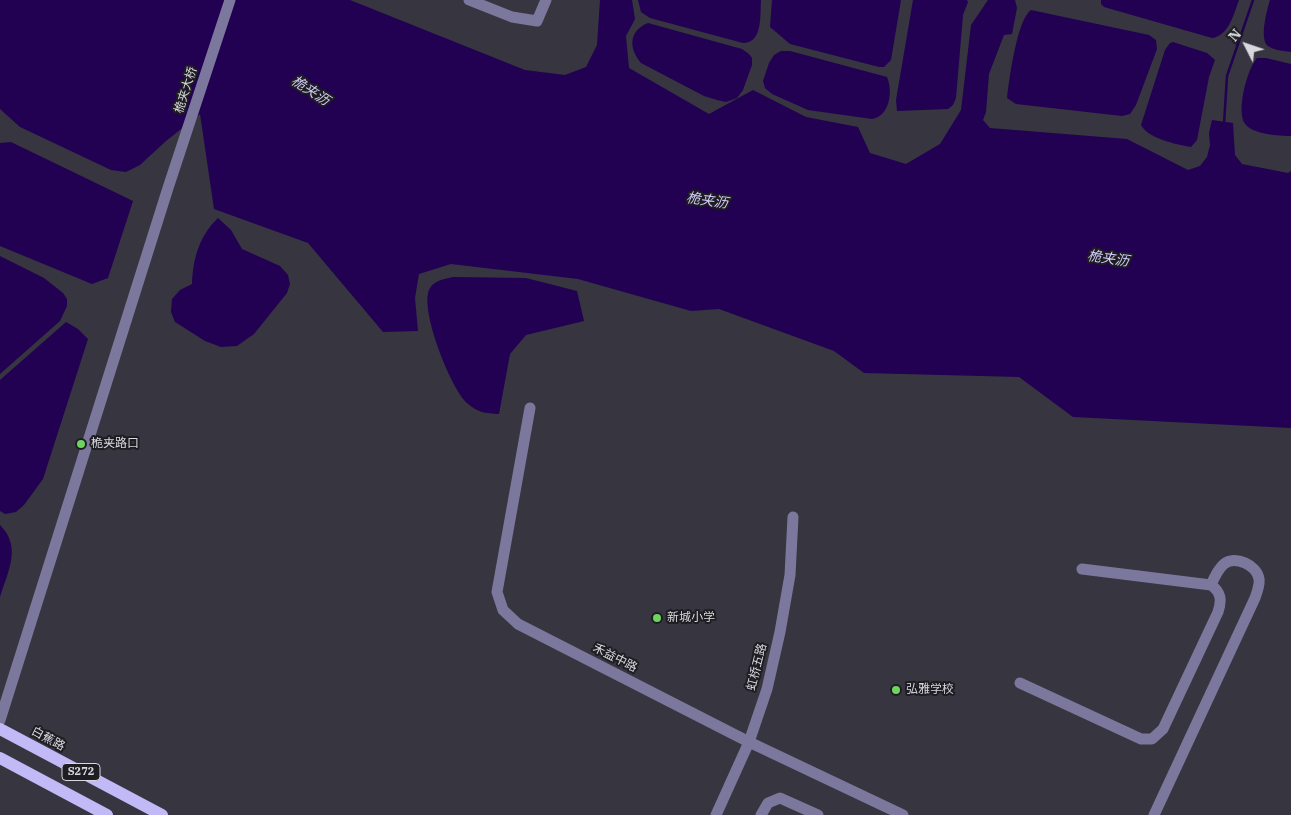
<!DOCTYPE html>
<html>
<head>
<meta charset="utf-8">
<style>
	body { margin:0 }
	#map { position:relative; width:1291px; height:815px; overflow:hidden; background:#363540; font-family:"IBM Plex Serif",serif }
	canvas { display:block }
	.north { position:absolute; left:1221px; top:20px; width:50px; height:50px; -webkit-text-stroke:4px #1e1d22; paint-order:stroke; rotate:311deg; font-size:14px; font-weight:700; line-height:20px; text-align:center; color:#d9d8df }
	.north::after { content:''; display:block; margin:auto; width:18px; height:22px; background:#d9d8df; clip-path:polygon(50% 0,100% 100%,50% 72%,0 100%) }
</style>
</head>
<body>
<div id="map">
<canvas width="1291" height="815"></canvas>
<div class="north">N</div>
</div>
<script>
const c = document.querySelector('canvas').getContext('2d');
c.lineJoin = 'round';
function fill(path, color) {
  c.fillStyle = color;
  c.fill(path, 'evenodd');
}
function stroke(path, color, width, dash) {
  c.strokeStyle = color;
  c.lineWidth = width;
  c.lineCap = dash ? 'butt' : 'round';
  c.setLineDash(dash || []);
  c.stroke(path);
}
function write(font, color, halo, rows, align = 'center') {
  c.font = font + ' "IBM Plex Serif","Noto Sans SC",serif';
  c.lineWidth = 4;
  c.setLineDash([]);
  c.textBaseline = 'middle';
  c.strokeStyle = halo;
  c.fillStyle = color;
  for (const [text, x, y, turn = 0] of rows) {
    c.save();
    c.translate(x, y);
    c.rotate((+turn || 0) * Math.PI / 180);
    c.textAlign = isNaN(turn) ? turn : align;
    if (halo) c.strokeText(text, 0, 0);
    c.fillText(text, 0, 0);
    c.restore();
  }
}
fill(new Path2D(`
	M 0,0 L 350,0 L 525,70 L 565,75 L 586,67 L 597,45 L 600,0 L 632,0 L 635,19 L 626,36 L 629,68 L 709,114 L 753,90 L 806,117 L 858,127 L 870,153 L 906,164 L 940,144 L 961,110 L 971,25 L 988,0 L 1015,0 L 1017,8 L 1012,34 L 1004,35 L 989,74 L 986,112 L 983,120 L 990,128 L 1127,139 L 1188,170 L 1200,166 L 1207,157 L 1210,145 L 1209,133 L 1212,120 L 1233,123 L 1235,155 L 1242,164 L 1288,173 L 1291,171 L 1291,428 L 1073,417 L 1019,377 L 864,373 L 834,351 L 719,309 L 691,311 L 578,279 L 451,264 L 419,274 L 415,298 L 418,331 L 383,332 L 308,243 L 214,209 L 200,114 L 166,141 L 140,165 L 126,172 L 111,170 L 20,127 L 0,109 Z
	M 638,0 L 761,0 C 760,15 763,43 743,43 L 650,18 L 641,12 Z
	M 772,0 L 901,0 L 891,60 L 884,67 L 879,67 L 790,44 L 770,27 Z
	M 913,0 L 967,0 L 968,2 L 963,15 L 956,98 L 953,105 L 948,109 L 897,111 L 896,100 Z
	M 1101,0 L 1239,0 C 1234,13 1229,36 1212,38 L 1104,7 L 1101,4 Z
	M 1270,0 L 1291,0 L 1291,52 C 1284,51 1273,50 1268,46 C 1259,39 1267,10 1270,0 Z
	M 1031,10 L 1149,35 L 1156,40 L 1157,49 L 1136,105 L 1130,114 L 1122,116 L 1016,104 L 1007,98 C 1009,81 1017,19 1031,10 Z
	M 648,23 L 742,49 L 749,54 L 752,58 L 752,65 L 743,90 L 737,98 L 726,102 L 717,100 L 704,96 L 641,63 C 629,49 628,31 648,23 Z
	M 1173,42 L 1207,53 L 1215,60 L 1209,77 L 1197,140 L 1191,147 C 1178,145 1147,138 1141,125 L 1165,50 L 1170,43 Z
	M 781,51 L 790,51 L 887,77 C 893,91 890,116 872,119 L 808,110 L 772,94 L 765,88 L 763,81 L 769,63 L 774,55 Z
	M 1257,58 L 1266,58 L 1291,64 L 1291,136 C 1280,136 1253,134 1246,125 C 1235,114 1247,69 1257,58 Z
	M 11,142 L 133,201 L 108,278 L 92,284 L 0,246 L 0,143 Z
	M 218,218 L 231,230 L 242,249 L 280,266 L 288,275 L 290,284 L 287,293 L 254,334 L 237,346 L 221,347 L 205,341 L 175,322 L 171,312 L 172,299 L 180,290 L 192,284 C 193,259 199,236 218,218 Z
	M 0,256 L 44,278 L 63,293 L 67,299 L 67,306 L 60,321 L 0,374 Z
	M 453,277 L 526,278 L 577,291 L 584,321 L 526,335 L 510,354 L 499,414 C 485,413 478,413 467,403 C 451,389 418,307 430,288 C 435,280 445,279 453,277 Z
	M 66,322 L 78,329 L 88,339 L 43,479 L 24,505 L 16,512 L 5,514 L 0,511 L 0,380 Z
	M 0,525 C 22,547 8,571 0,597 Z`), '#220152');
stroke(new Path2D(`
	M 1224,124 L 1227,76 L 1253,0`), '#220152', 2.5);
stroke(new Path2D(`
	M 469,0 L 512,17 L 537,21 L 546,0
	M 530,408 L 497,592 L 503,610 L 518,624 L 749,742 L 903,815
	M 1020,683 L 1141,739 L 1152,739 L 1163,729 L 1218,612 C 1222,600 1221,592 1211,585 L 1082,569
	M 0,720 L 168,188 L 230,0
	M 716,815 L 749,742 L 767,689 L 780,632 L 790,575 L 793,517
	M 761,815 L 768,803 L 780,798 L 818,815
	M 1154,815 L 1255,598 C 1257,592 1260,585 1259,579 C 1257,565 1235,555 1224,564 C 1218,569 1214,578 1211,585`), '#7c779d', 11);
stroke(new Path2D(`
	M 0,729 L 162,815
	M 0,758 L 107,815`), '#c2b9f7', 12);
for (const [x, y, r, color] of [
	[81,444,5,"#6fd360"],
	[657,618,5,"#6fd360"],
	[896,690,5,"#6fd360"]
]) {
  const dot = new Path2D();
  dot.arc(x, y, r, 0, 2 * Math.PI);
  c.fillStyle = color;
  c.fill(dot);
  stroke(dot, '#1e1d22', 2);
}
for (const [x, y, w] of [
	[81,772,38]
]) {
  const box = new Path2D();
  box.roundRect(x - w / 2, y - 8.5, w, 17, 4);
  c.fillStyle = '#1e1d22';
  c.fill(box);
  stroke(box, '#d9d8df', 1);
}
write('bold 11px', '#d9d8df', null, [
	["S272",81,772]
]);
write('12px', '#d9d8df', '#1e1d22', [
	["桅夹大桥",186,90,-72],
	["禾益中路",615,658,27],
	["虹桥五路",757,667,-76],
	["白蕉路",48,739,28]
]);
write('12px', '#d9d8df', '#1e1d22', [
	["桅夹路口",91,444],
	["新城小学",667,618],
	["弘雅学校",906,690]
], 'left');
write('italic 14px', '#d0caf7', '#1e1d22', [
	["桅夹沥",310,91,33],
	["桅夹沥",707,201,8],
	["桅夹沥",1108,259,8]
]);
</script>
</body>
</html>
